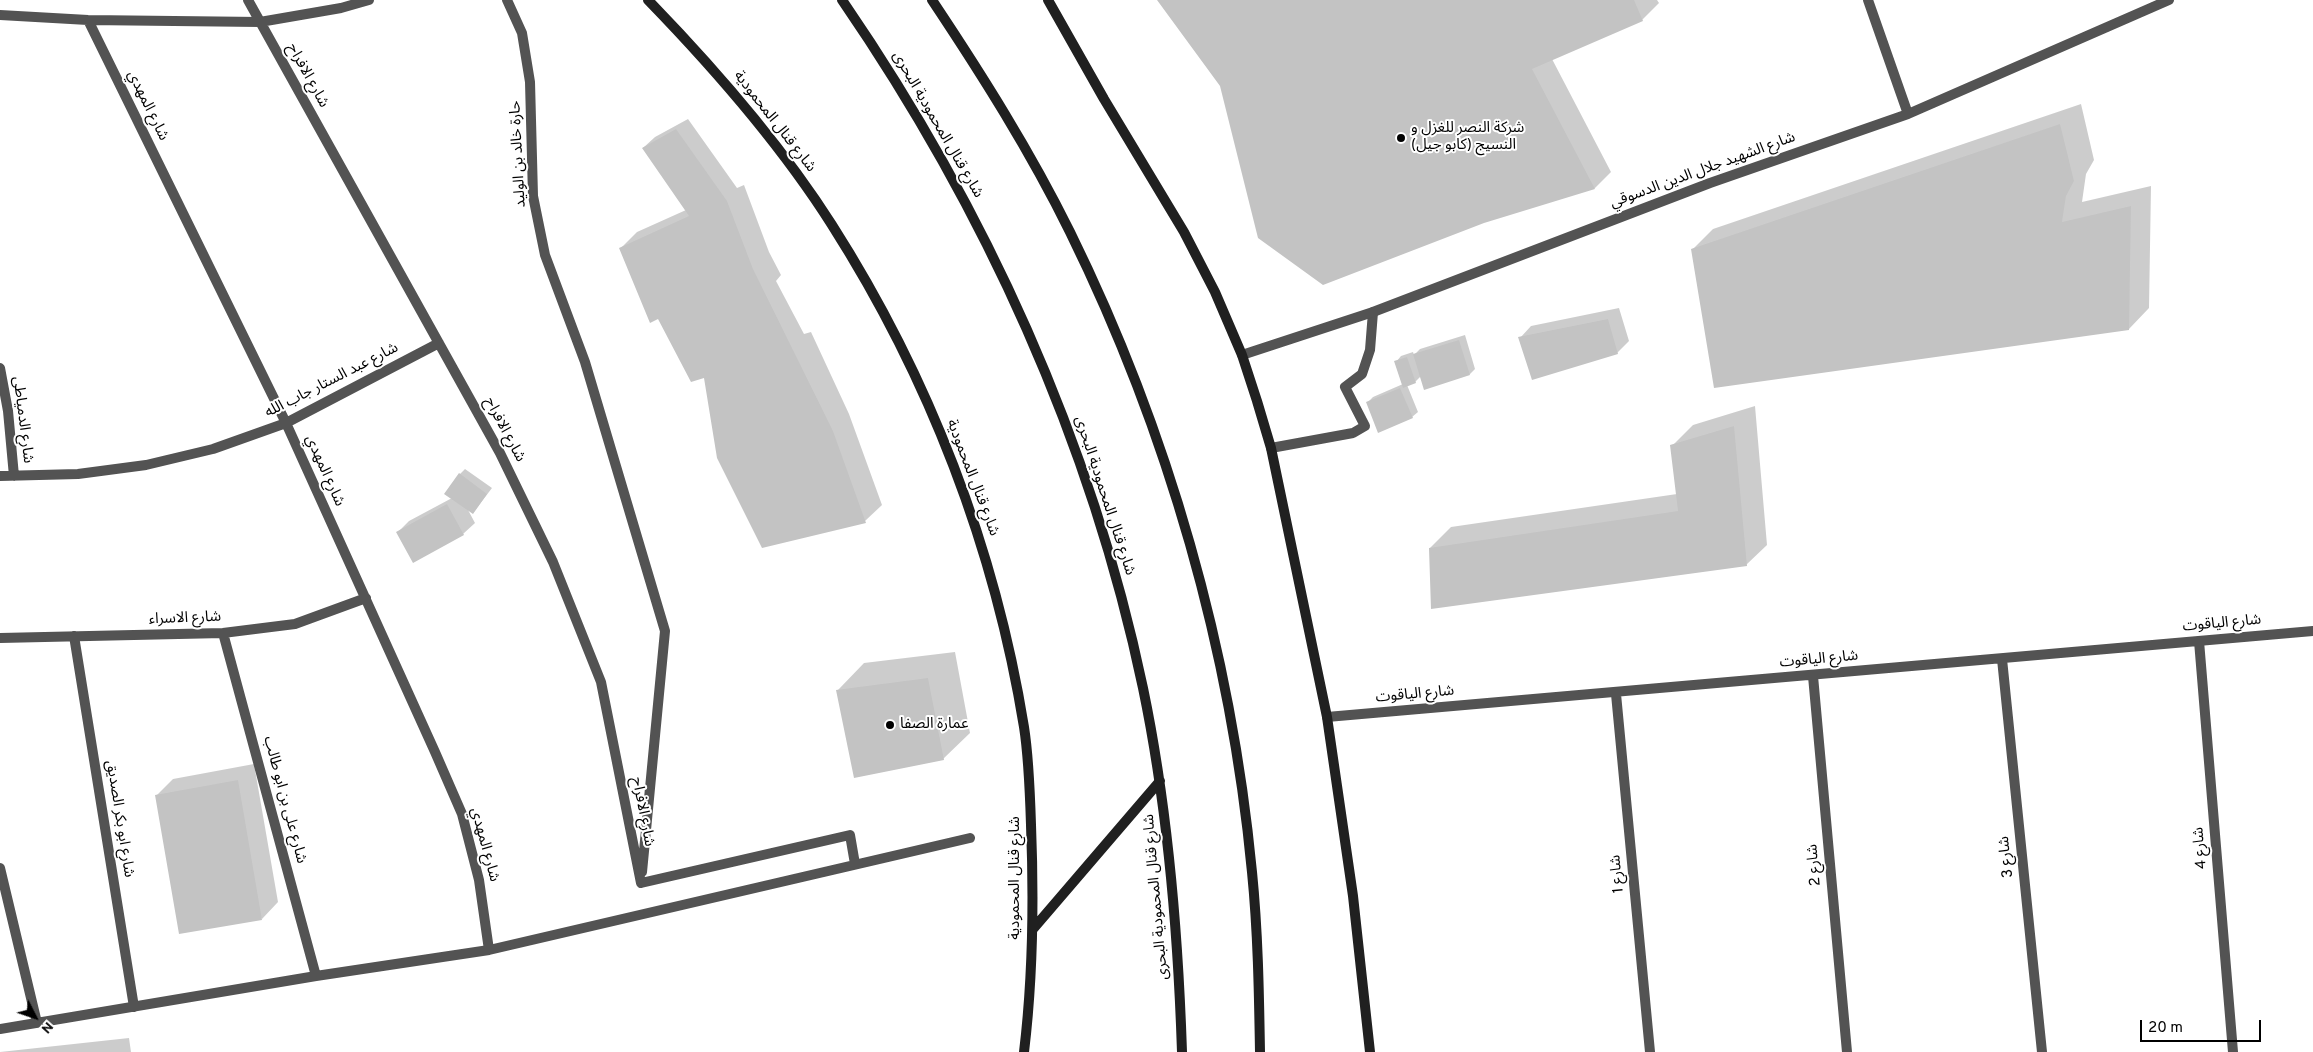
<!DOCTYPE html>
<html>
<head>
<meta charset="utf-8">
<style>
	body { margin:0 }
	#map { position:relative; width:2313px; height:1052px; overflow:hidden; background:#fff; font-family:Overpass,sans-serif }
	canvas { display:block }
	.north { position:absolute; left:10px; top:992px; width:50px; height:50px; -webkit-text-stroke:4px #fff; paint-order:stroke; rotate:131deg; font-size:14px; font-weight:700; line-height:20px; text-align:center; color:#000 }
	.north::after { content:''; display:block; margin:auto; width:18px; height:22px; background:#000; clip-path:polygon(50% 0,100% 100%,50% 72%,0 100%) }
	.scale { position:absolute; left:2140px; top:1020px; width:121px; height:22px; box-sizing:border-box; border:2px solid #000; border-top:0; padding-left:6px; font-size:15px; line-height:18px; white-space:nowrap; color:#000; -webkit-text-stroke:4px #fff; paint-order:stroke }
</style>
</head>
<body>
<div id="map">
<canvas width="2313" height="1052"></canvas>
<div class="north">N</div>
<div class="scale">20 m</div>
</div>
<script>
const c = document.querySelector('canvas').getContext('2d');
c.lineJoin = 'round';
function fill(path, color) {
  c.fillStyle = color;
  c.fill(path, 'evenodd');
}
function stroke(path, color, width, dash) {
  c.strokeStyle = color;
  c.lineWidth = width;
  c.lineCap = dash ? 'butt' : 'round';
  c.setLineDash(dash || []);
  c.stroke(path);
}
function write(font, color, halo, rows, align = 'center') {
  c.font = font + ' Overpass,"Noto Sans Arabic",sans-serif';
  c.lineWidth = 4;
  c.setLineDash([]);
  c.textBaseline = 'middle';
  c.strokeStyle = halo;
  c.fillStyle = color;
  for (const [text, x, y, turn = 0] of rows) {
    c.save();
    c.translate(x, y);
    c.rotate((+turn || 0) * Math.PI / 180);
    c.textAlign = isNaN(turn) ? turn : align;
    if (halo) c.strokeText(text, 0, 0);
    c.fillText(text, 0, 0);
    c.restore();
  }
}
fill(new Path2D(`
	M 1159,0 L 1657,0 L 1659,3 L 1642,20 L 1552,59 L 1611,172 L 1595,188 L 1483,222 L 1221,86 Z
	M 2081,104 L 2094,160 L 2086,174 L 2082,202 L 2151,186 L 2149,308 L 2129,329 L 1692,250 L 1713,229 Z
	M 688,119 L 737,188 L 744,185 L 769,252 L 781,275 L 776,281 L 804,334 L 811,332 L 849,414 L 882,505 L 865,521 L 705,376 L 621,248 L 637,232 L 686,210 L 643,148 L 655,137 Z
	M 1619,308 L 1629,341 L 1617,353 L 1520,338 L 1531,326 Z
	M 1465,335 L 1475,369 L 1470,374 L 1421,376 L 1415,382 L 1407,385 L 1418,412 L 1412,417 L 1367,403 L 1373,397 L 1403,384 L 1396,362 L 1401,356 L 1413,352 L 1414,355 L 1420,349 Z
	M 1755,406 L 1767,545 L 1746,565 L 1430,548 L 1451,527 L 1677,494 L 1672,446 L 1693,425 Z
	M 465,469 L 492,488 L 473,513 L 467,508 L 475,523 L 463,534 L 414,561 L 398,532 L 409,521 L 452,498 L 460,474 Z
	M 955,652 L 970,733 L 943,759 L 838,690 L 864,663 Z
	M 254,764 L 278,902 L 262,919 L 156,796 L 173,779 Z
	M 129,1038 L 131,1052 L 0,1052 Z`), '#0003');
fill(new Path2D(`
	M 1157,0 L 1634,0 L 1643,21 L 1532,69 L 1595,189 L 1484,223 L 1323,285 L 1258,238 L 1220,86 Z
	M 2060,124 L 2074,181 L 2066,196 L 2062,222 L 2131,206 L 2129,330 L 1714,388 L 1691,249 Z
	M 676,129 L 727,201 L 753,269 L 833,431 L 866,523 L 762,548 L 717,458 L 704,378 L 691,382 L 658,319 L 650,323 L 619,248 L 689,216 L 642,148 Z
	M 1608,319 L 1618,354 L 1532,380 L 1518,337 Z
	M 1459,340 L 1470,375 L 1424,390 L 1413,354 Z
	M 1407,357 L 1416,383 L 1403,388 L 1394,361 Z
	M 1400,388 L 1413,418 L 1378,433 L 1366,402 Z
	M 1734,426 L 1747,566 L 1431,609 L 1429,548 L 1678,511 L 1670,445 Z
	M 459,473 L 487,494 L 473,514 L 444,494 Z
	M 447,504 L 464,535 L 413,563 L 396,532 Z
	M 928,678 L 944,760 L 854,778 L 836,690 Z
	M 238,780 L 262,920 L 179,934 L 155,795 Z`), '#c3c3c3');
stroke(new Path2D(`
	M 1271,448 L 1353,433 L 1365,426 L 1345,387 L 1362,374 L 1370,350 L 1373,312`), '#535353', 10);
stroke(new Path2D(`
	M 248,0 L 500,453 L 553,562 L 601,682 L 641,883
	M 507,0 L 522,33 L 530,82 L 533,196 L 545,255 L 585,362 L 665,631 L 642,872
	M 1868,0 L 1908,114
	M 0,15 L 88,20 L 260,22 L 341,8 L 369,0
	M 88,20 L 286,423 L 435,752 L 462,814 L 479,880 L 489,950
	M 1242,355 L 1373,312 L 1710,183 L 1908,114 L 2169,0
	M 0,368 L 8,411 L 14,476
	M 0,476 L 78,474 L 146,465 L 213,449 L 286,423 L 439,343
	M 223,633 L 316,976
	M 74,636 L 134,1007
	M 0,638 L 223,633 L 295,624 L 366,598
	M 2199,641 L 2233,1052
	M 2002,659 L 2042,1052
	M 1813,676 L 1847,1052
	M 1616,694 L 1650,1052
	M 1327,717 L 2313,631
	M 0,868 L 37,1023
	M 641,883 L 850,835 L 855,864
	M 0,1029 L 316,976 L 489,950 L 970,838`), '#535353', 10);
stroke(new Path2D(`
	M 648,0 C 715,69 780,143 832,225 C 929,377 995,548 1024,727 C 1029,759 1030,793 1031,825 C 1034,901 1033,977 1024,1052
	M 842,0 C 985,208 1091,440 1143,688 C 1168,808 1178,930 1182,1052
	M 932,0 C 982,75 1030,151 1070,232 C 1168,431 1231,651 1252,872 C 1258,932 1259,992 1260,1052
	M 1048,0 L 1104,99 L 1184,232 L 1215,292 L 1242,355 L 1257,401 L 1271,448 L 1327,717 L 1353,896 L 1370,1052
	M 1033,929 L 1160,781`), '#202020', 10);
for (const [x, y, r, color] of [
	[1401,138,5,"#000"],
	[890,725,5,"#000"]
]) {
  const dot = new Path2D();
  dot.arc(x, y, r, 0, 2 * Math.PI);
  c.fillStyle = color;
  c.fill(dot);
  stroke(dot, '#fff', 2);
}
write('15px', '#000', '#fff', [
	["شارع الافراح",307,76,61],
	["شارع المهدي",147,106,64],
	["شارع قنال المحمودية",774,122,52],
	["شارع قنال المحمودية البحرى",937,125,60],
	["حارة خالد بن الوليد",519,154,-93],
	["شارع الشهيد جلال الدين الدسوقي",1703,171,-20],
	["شارع عبد الستار جاب الله",332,381,-27],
	["شارع الدمياطى",22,420,83],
	["شارع الافراح",504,430,62],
	["شارع المهدي",324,471,66],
	["شارع قنال المحمودية",972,478,69],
	["شارع قنال المحمودية البحرى",1104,496,72],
	["شارع الاسراء",185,619,-2],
	["شارع الياقوت",2222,624,-5],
	["شارع الياقوت",1819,660,-5],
	["شارع الياقوت",1415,695,-5],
	["شارع على بن ابو طالب",284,800,75],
	["شارع الافراح",642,812,79],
	["شارع ابو بكر الصديق",119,819,81],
	["شارع المهدي",484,845,75],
	["شارع 4",2201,848,-95],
	["شارع 3",2007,857,-96],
	["شارع 2",1815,865,-95],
	["شارع 1",1618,874,-95],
	["شارع قنال المحمودية",1016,878,-90],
	["شارع قنال المحمودية البحرى",1157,897,-95]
]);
write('15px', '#000', '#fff', [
	["شركة النصر للغزل و",1411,129],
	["النسيج (كابو جيل)",1411,146],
	["عمارة الصفا",900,725]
], 'left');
</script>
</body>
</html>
